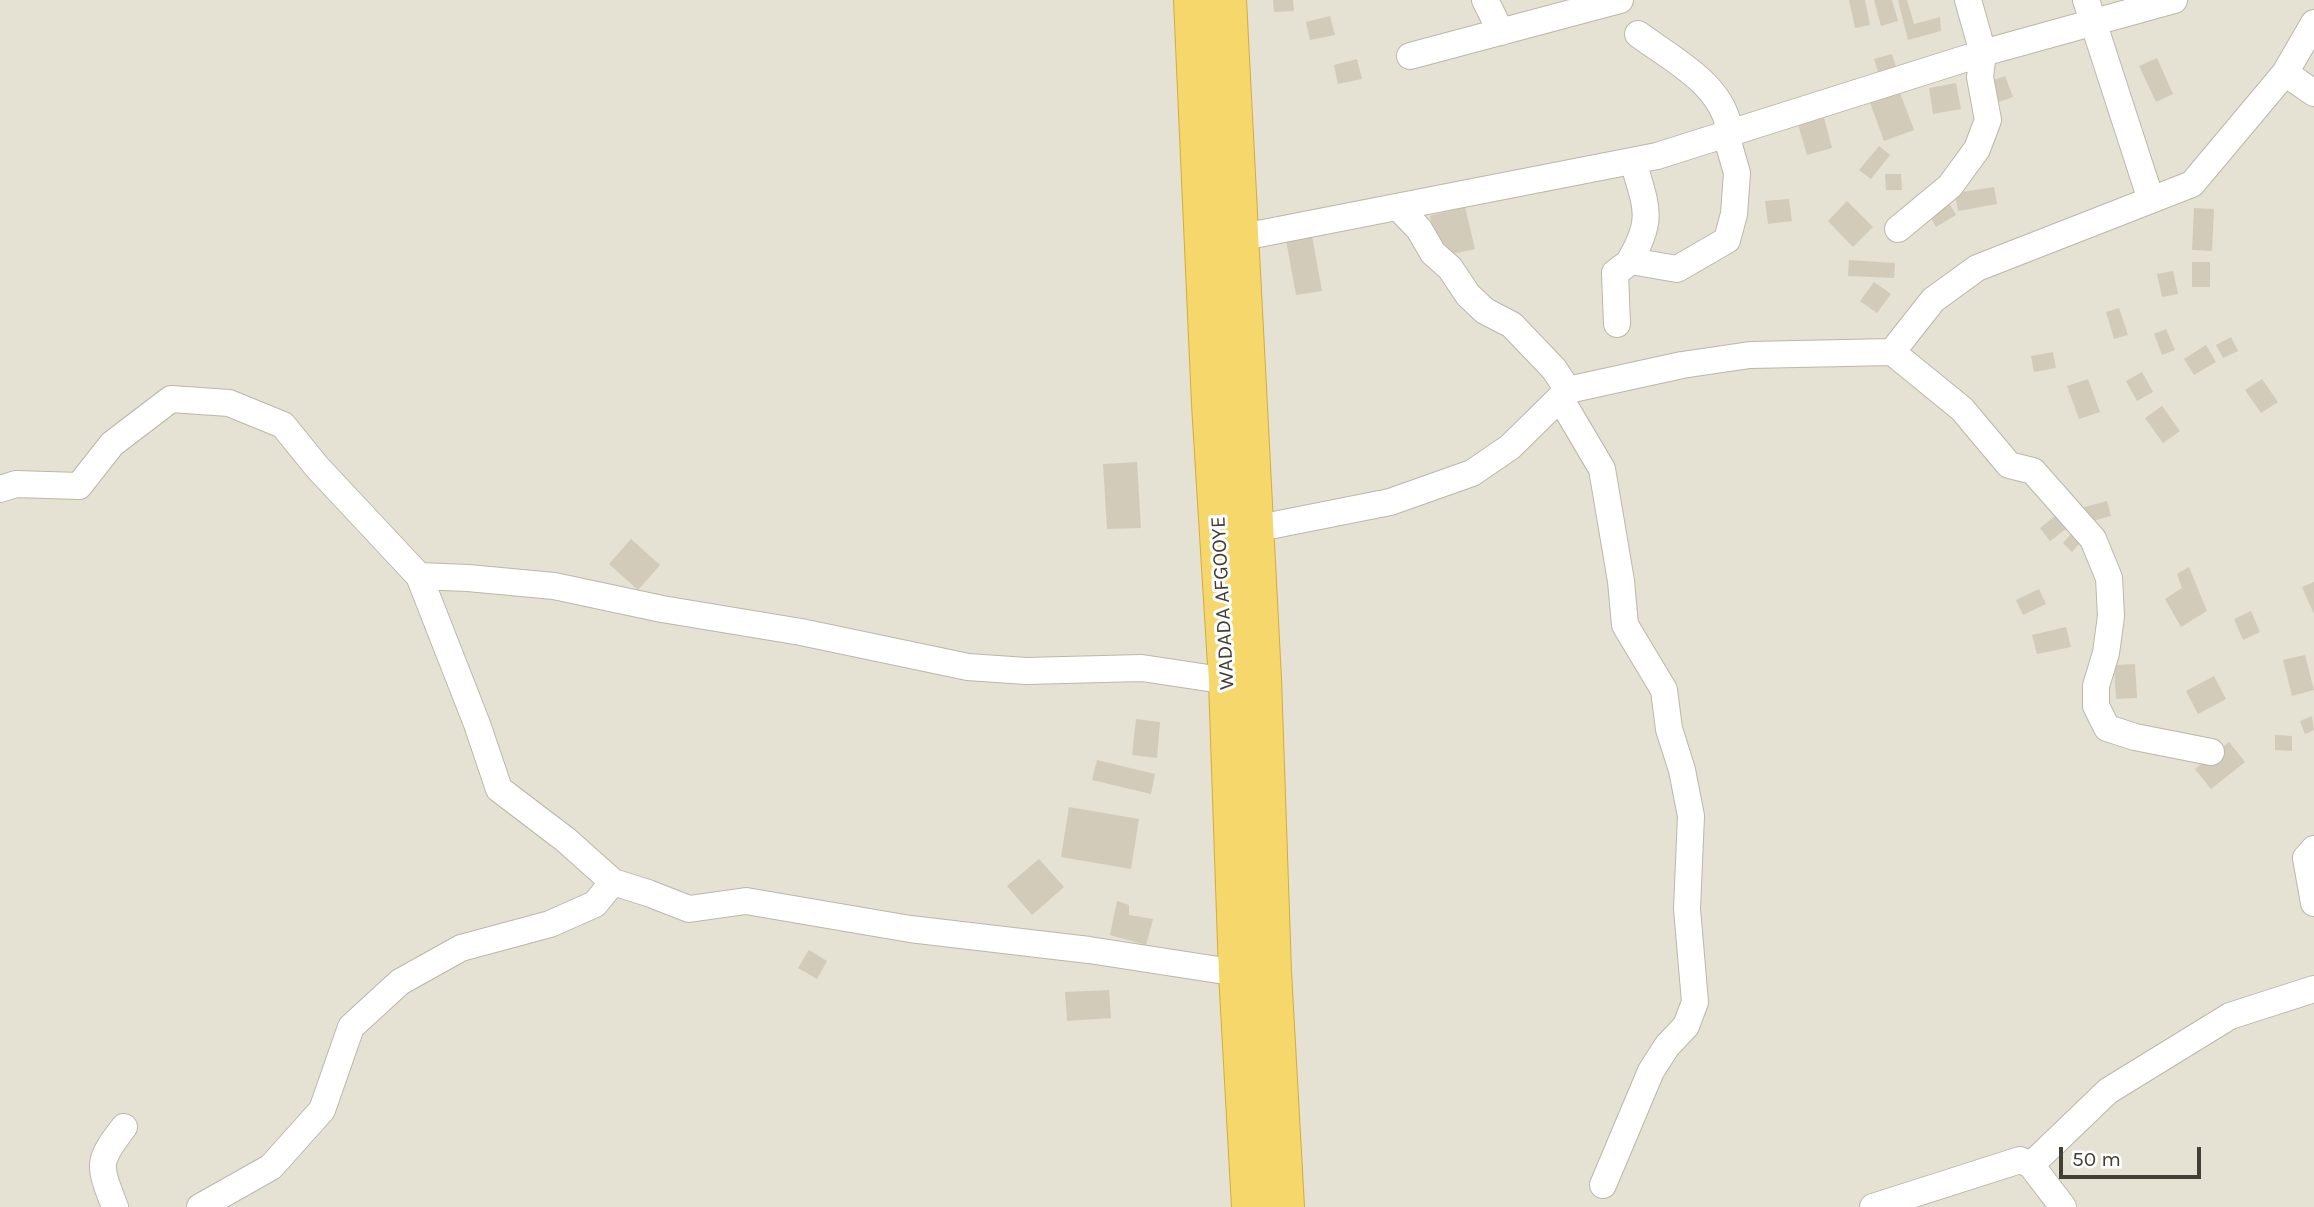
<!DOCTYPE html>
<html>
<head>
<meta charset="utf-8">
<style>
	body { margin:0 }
	#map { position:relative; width:2314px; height:1207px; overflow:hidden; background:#f1efe4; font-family:Karla,sans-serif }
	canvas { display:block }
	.scale { position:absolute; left:2059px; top:1147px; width:142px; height:32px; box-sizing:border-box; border:4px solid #433f35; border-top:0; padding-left:9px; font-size:21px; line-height:24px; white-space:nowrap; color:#433f35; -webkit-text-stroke:5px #fff; paint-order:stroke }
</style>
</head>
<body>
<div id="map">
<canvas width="2314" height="1207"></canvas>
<div class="scale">50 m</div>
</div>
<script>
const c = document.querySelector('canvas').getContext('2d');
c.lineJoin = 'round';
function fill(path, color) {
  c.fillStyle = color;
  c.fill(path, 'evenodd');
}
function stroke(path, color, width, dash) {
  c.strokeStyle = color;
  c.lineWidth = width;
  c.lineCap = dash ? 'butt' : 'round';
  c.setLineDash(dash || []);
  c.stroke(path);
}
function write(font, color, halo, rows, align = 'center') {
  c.font = font + ' Karla,sans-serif';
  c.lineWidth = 6;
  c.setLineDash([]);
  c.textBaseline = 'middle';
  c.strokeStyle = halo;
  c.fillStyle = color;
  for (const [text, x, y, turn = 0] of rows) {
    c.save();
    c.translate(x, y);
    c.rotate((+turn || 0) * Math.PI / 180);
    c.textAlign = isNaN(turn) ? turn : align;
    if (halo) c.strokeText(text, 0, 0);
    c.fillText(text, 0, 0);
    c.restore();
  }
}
fill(new Path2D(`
	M 0,0 L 2314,0 L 2314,1207 L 0,1207 Z`), '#e5e1d3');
fill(new Path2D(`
	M 1273,0 L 1293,0 L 1294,11 L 1274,12 Z
	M 1849,0 L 1865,0 L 1870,25 L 1855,28 Z
	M 1874,0 L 1892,0 L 1898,21 L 1881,26 Z
	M 1898,0 L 1907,0 L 1914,24 L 1940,17 L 1941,31 L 1908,40 Z
	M 1330,16 L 1335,35 L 1310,40 L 1306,22 Z
	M 1892,54 L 1896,67 L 1878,72 L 1874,59 Z
	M 2157,58 L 2173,94 L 2156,102 L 2139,66 Z
	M 1357,59 L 1362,79 L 1338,84 L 1334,65 Z
	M 2005,76 L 2013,97 L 1993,104 L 1985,83 Z
	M 1956,83 L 1961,109 L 1933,114 L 1929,88 Z
	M 1899,90 L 1914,130 L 1884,141 L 1869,100 Z
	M 1822,110 L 1832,148 L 1807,155 L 1796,117 Z
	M 1879,146 L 1890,155 L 1871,179 L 1859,170 Z
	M 1885,174 L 1901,174 L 1902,190 L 1886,190 Z
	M 1994,187 L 1997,204 L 1958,211 L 1955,193 Z
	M 1789,199 L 1792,221 L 1768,224 L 1765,201 Z
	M 1847,201 L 1873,227 L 1853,247 L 1828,221 Z
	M 1948,201 L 1956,215 L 1936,227 L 1928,213 Z
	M 1465,207 L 1475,249 L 1439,257 L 1430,216 Z
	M 2194,208 L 2214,209 L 2212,251 L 2192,250 Z
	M 1312,236 L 1322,291 L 1296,295 L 1286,240 Z
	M 1849,260 L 1895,263 L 1894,278 L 1848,276 Z
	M 2192,262 L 2210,262 L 2210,287 L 2192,287 Z
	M 2173,271 L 2178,294 L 2162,297 L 2157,274 Z
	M 1874,282 L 1891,294 L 1877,313 L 1860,301 Z
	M 2119,308 L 2128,335 L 2114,339 L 2106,312 Z
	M 2166,329 L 2175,350 L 2162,355 L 2154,334 Z
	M 2231,337 L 2238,351 L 2223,358 L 2216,345 Z
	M 2206,345 L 2216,362 L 2194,375 L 2184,359 Z
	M 2053,352 L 2056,368 L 2034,372 L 2031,356 Z
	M 2142,372 L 2153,392 L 2137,401 L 2126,381 Z
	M 2088,379 L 2100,412 L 2079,419 L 2067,386 Z
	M 2262,379 L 2278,402 L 2261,413 L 2245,390 Z
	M 2162,406 L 2180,431 L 2163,443 L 2145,418 Z
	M 1137,462 L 1141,528 L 1107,529 L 1103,464 Z
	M 2107,501 L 2111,516 L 2085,523 L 2081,508 Z
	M 2055,516 L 2066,529 L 2050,541 L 2040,528 Z
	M 2071,534 L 2080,543 L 2072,552 L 2063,543 Z
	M 631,539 L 660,565 L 638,590 L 609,564 Z
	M 2189,567 L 2207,611 L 2181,627 L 2165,599 L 2182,588 L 2177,574 Z
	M 2314,582 L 2314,614 L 2302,587 Z
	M 2039,589 L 2046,604 L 2023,615 L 2016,600 Z
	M 2251,611 L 2260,632 L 2243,640 L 2234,619 Z
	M 2066,627 L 2071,647 L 2037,654 L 2032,635 Z
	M 2305,655 L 2314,690 L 2292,696 L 2283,660 Z
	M 2135,664 L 2137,698 L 2116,699 L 2114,665 Z
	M 2214,676 L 2226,699 L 2198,714 L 2186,691 Z
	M 2312,716 L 2314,730 L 2305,734 L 2300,721 Z
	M 1136,719 L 1160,722 L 1157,758 L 1132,755 Z
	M 2275,735 L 2292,736 L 2292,751 L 2275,750 Z
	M 2229,742 L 2245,762 L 2211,789 L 2195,769 Z
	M 1097,760 L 1155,774 L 1151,794 L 1092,780 Z
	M 1069,807 L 1139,819 L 1131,869 L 1061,857 Z
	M 1039,859 L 1064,887 L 1032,915 L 1007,886 Z
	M 1117,901 L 1129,905 L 1129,915 L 1153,919 L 1146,945 L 1110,935 Z
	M 809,950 L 827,961 L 817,979 L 798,968 Z
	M 1109,990 L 1111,1018 L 1067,1021 L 1065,992 Z`), '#d2cbba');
const minor = new Path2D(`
	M 1485,0 L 1501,32
	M 2086,0 L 2151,200
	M 1638,34 C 1674,61 1725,85 1730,134
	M 1410,56 L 1620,0
	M 2285,73 L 2314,93
	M 1398,207 L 1419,229 L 1433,253 L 1450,268 L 1468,295 L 1485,311 L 1512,325 L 1554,369 L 1568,390
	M 1898,229 L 1950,186 L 1977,149 L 1988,120 L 1980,77 L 1983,53 L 1968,0
	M 1238,238 L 1657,156 L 1983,53 L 2174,0
	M 1629,262 C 1655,218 1646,207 1633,161
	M 1617,324 L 1615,273 L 1631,261 L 1677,269 L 1727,240 L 1734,214 L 1737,173 L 1726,135
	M 1892,352 L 1933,300 L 1977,268 L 2192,184 L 2285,73 L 2314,23
	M 1560,398 L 1602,469 L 1621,581 L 1625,625 L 1664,690 L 1669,729 L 1682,770 L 1691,816 L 1687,909 L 1695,1002 L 1686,1026 L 1667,1046 L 1651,1071 L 1603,1185
	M 0,489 L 16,484 L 79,486 L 112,444 L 171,399 L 229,403 L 283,425 L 317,467 L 419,576 L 477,724 L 499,789 L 566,840 L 613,882 L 648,893 L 689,909 L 746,901 L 910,929 L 1089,950 L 1238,973
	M 1254,529 L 1390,502 L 1472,473 L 1510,447 L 1568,390 L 1682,365 L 1750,355 L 1892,352 L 1962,409 L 2009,465 L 2033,471 L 2093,539 L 2109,578 L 2111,616 L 2106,653 L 2096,686 L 2096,706 L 2107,728 L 2135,737 L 2211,752
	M 419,576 L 468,578 L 554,586 L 662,609 L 801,632 L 968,667 L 1026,671 L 1142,668 L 1228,681
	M 2314,849 L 2306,858 L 2314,903
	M 2031,1165 L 2108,1091 L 2230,1016 L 2314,989
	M 115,1207 C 99,1165 96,1163 124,1127
	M 200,1207 L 271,1167 L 322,1110 L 351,1027 L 400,982 L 461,948 L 550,924 L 595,904 L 613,882
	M 1873,1207 L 2020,1160 L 2031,1165 L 2063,1207`);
const highway = new Path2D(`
	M 1193,0 L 1211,404 L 1228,681 L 1238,973 L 1251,1207
	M 1227,0 L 1262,679 L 1272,972 L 1285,1207`);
stroke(minor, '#bcb7a8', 28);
stroke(highway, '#d4ad3c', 40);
stroke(minor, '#fff', 26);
stroke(highway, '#f5d76b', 38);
write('21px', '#433f35', '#fff', [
	["WADADA AFGOOYE",1223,603,-93]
]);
</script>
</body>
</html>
